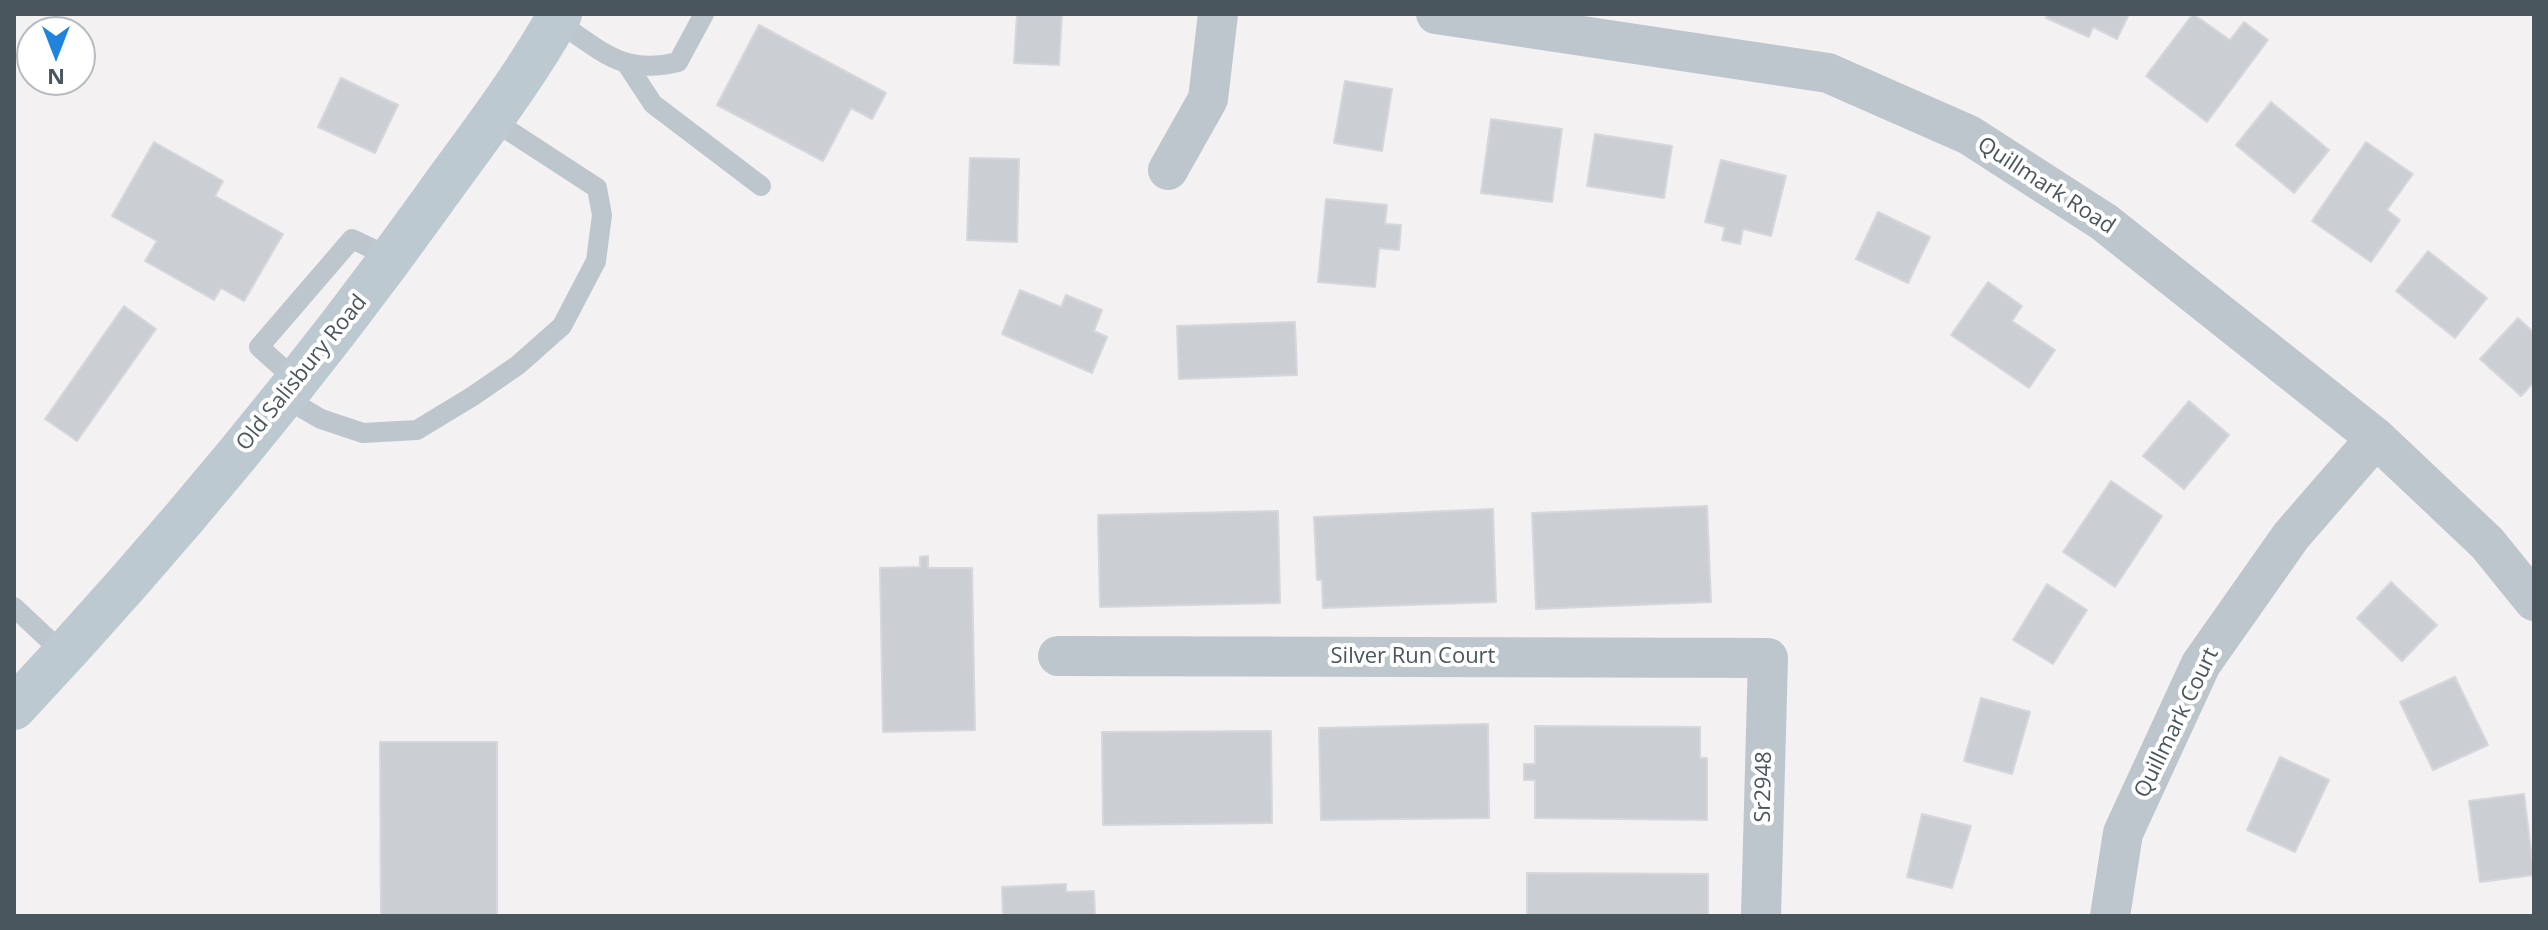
<!DOCTYPE html>
<html>
<head>
<meta charset="utf-8">
<style>
	body { margin:0 }
	#map { position:relative; width:2548px; height:930px; overflow:hidden; background:#f3f1f1; font-family:"Open Sans",sans-serif }
	canvas { display:block }
	.frame { position:absolute; inset:0; border:16px solid #49565e; pointer-events:none }
	.north { position:absolute; left:16px; top:16px; width:80px; height:80px; box-sizing:border-box; background:#fff; border:2px solid #b6bbbf; border-radius:50%; rotate:180deg; font-size:22px; font-weight:700; line-height:32px; text-align:center; color:#49565e }
	.north::after { content:''; display:block; margin:auto; width:28px; height:36px; background:#2083de; clip-path:polygon(50% 0,100% 100%,50% 72%,0 100%) }
</style>
</head>
<body>
<div id="map">
<canvas width="2548" height="930"></canvas>
<div class="frame"></div>
<div class="north">N</div>
</div>
<script>
const c = document.querySelector('canvas').getContext('2d');
c.lineJoin = 'round';
function fill(path, color) {
  c.fillStyle = color;
  c.fill(path, 'evenodd');
}
function stroke(path, color, width, dash) {
  c.strokeStyle = color;
  c.lineWidth = width;
  c.lineCap = dash ? 'butt' : 'round';
  c.setLineDash(dash || []);
  c.stroke(path);
}
function write(font, color, halo, rows, align = 'center') {
  c.font = font + ' "Open Sans",sans-serif';
  c.lineWidth = 8;
  c.setLineDash([]);
  c.textBaseline = 'middle';
  c.strokeStyle = halo;
  c.fillStyle = color;
  for (const [text, x, y, turn = 0] of rows) {
    c.save();
    c.translate(x, y);
    c.rotate((+turn || 0) * Math.PI / 180);
    c.textAlign = isNaN(turn) ? turn : align;
    if (halo) c.strokeText(text, 0, 0);
    c.fillText(text, 0, 0);
    c.restore();
  }
}
const building = new Path2D(`
	M 1017,14 L 1062,14 L 1059,65 L 1014,63 Z
	M 2048,14 L 2129,14 L 2117,39 L 2093,27 L 2089,37 L 2046,18 Z
	M 2193,14 L 2230,40 L 2244,22 L 2268,40 L 2207,122 L 2146,76 Z
	M 759,25 L 886,93 L 872,119 L 851,108 L 823,161 L 717,105 Z
	M 341,78 L 398,105 L 375,153 L 318,127 Z
	M 1345,81 L 1392,89 L 1382,151 L 1334,143 Z
	M 2271,102 L 2329,150 L 2294,193 L 2236,145 Z
	M 1491,119 L 1562,129 L 1552,202 L 1481,193 Z
	M 1595,134 L 1672,146 L 1664,198 L 1587,186 Z
	M 154,142 L 223,181 L 215,196 L 283,234 L 244,301 L 221,288 L 214,300 L 145,261 L 157,241 L 112,216 Z
	M 2366,142 L 2413,174 L 2387,210 L 2400,220 L 2371,262 L 2312,221 Z
	M 970,158 L 1019,159 L 1017,242 L 967,240 Z
	M 1721,160 L 1786,176 L 1771,236 L 1743,229 L 1740,244 L 1722,240 L 1725,227 L 1705,222 Z
	M 1326,199 L 1387,205 L 1385,224 L 1401,225 L 1399,250 L 1379,248 L 1375,287 L 1318,282 Z
	M 1878,212 L 1930,237 L 1908,283 L 1856,259 Z
	M 2428,251 L 2487,298 L 2455,338 L 2396,291 Z
	M 1988,282 L 2022,306 L 2012,321 L 2055,350 L 2029,388 L 1951,335 Z
	M 1020,290 L 1061,307 L 1066,295 L 1102,310 L 1094,331 L 1107,337 L 1092,373 L 1002,334 Z
	M 124,306 L 156,329 L 77,441 L 45,419 Z
	M 2518,318 L 2534,333 L 2534,382 L 2521,396 L 2480,359 Z
	M 1295,322 L 1297,375 L 1179,379 L 1177,326 Z
	M 2189,401 L 2229,435 L 2184,489 L 2143,456 Z
	M 2111,481 L 2162,516 L 2115,587 L 2063,552 Z
	M 1707,506 L 1711,602 L 1536,609 L 1532,513 Z
	M 1493,509 L 1496,602 L 1323,608 L 1322,580 L 1317,580 L 1314,517 Z
	M 1278,511 L 1280,603 L 1100,607 L 1098,515 Z
	M 928,556 L 928,568 L 972,568 L 975,730 L 883,732 L 880,568 L 920,567 L 920,557 Z
	M 2391,582 L 2437,625 L 2402,661 L 2357,618 Z
	M 2047,584 L 2087,610 L 2053,664 L 2013,640 Z
	M 2455,677 L 2488,745 L 2433,770 L 2400,702 Z
	M 1981,698 L 2030,712 L 2012,774 L 1964,761 Z
	M 1488,724 L 1489,818 L 1321,820 L 1319,728 Z
	M 1535,726 L 1700,727 L 1700,758 L 1707,758 L 1707,820 L 1535,818 L 1535,780 L 1524,780 L 1524,764 L 1535,764 Z
	M 1271,731 L 1272,823 L 1103,825 L 1102,732 Z
	M 380,742 L 497,742 L 497,916 L 381,916 Z
	M 2280,757 L 2329,780 L 2295,852 L 2247,830 Z
	M 2524,794 L 2534,875 L 2480,882 L 2469,801 Z
	M 1922,814 L 1971,826 L 1952,888 L 1907,877 Z
	M 1527,873 L 1708,874 L 1708,916 L 1527,916 Z
	M 1066,884 L 1066,892 L 1094,891 L 1095,916 L 1003,916 L 1002,887 Z`);
fill(building, '#cbced3');
stroke(building, '#d5d7dc', 2);
stroke(new Path2D(`
	M 556,21 C 602,50 621,76 678,62 L 704,14
	M 628,66 L 653,104 L 761,186
	M 297,381 L 259,347 L 352,239 L 392,258
	M 283,397 L 321,419 L 363,433 L 417,430 L 473,396 L 518,365 L 562,326 L 596,261 L 602,215 L 597,188 L 491,119
	M 14,607 L 64,654`), '#bdc6cd', 20);
stroke(new Path2D(`
	M 1436,14 L 1828,73 L 1969,135 L 2104,222 L 2376,438 L 2487,543 L 2534,601
	M 1168,170 L 1208,99 L 1218,14
	M 1058,656 L 1768,658 L 1761,916
	M 2110,916 L 2123,833 L 2201,664 L 2291,536 L 2376,438`), '#bdc6cd', 40);
stroke(new Path2D(`
	M 14,708 C 164,548 306,378 434,199 C 477,139 524,79 560,14`), '#bdc9d1', 44);
write('22px', '#49565e', '#fff', [
	["Quillmark Road",2046,186,33],
	["Old Salisbury Road",302,373,-51],
	["Silver Run Court",1413,657],
	["Quillmark Court",2177,723,-64],
	["Sr2948",1764,787,-89]
]);
</script>
</body>
</html>
